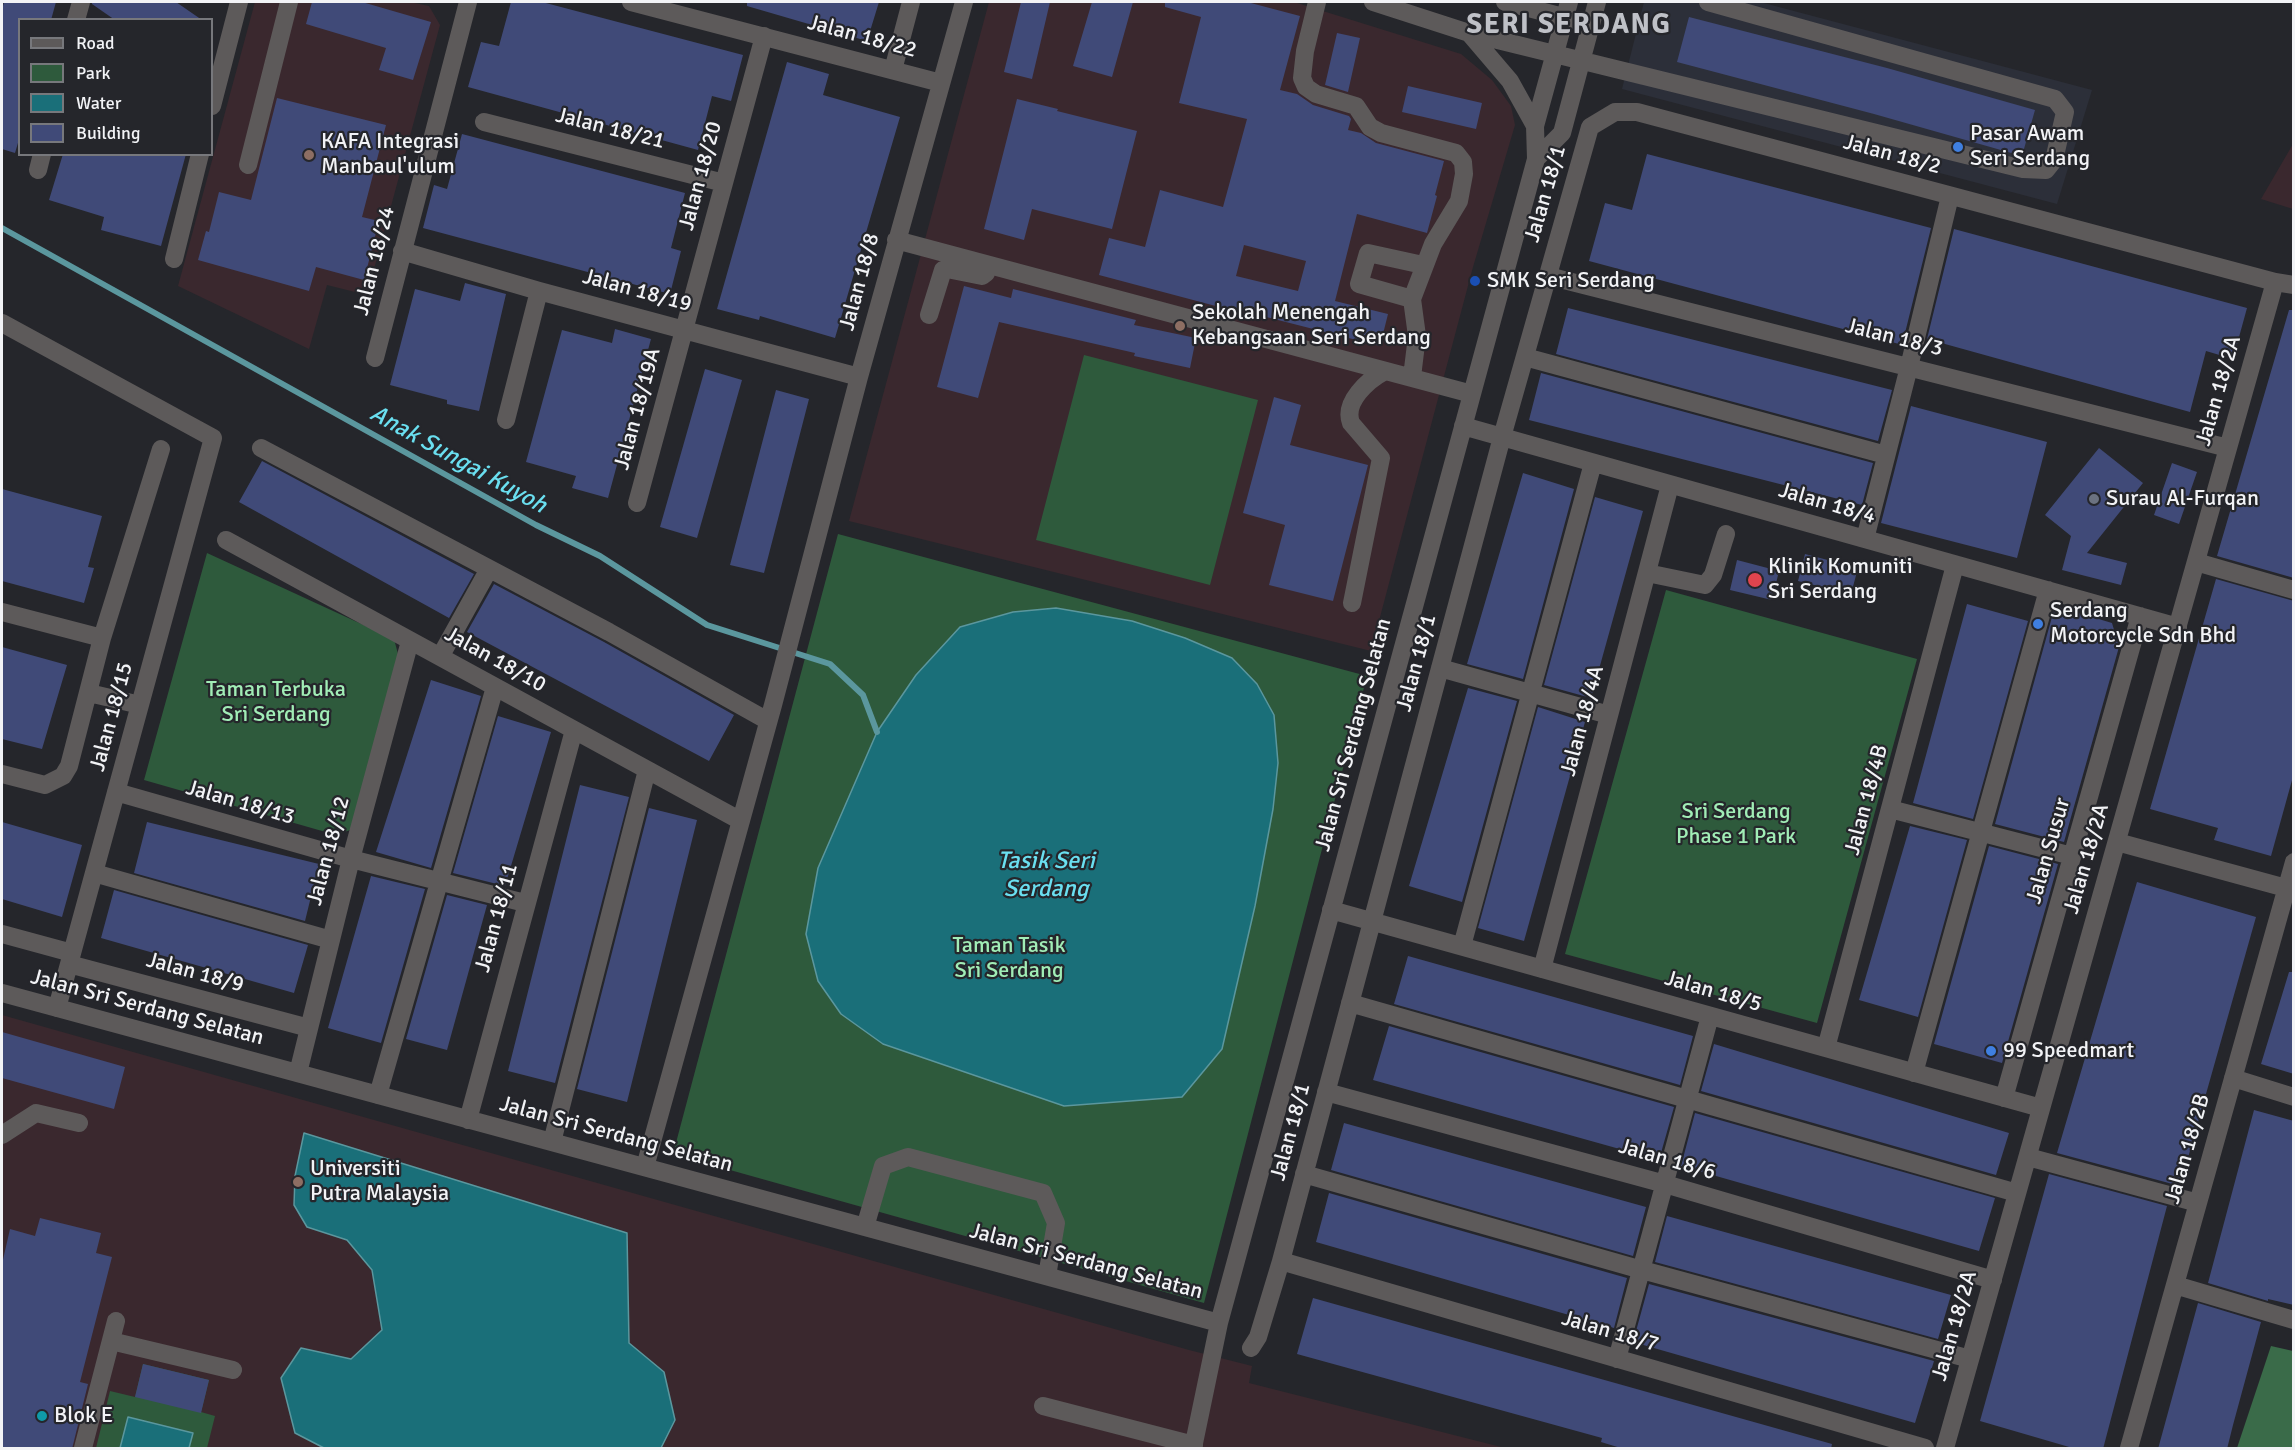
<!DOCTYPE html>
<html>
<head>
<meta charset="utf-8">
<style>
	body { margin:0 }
	#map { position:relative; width:2295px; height:1450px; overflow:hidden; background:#25262b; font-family:Signika,sans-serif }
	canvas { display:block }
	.frame { position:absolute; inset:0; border:3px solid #f2f3f6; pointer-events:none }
	.legend { position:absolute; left:18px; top:18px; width:195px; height:138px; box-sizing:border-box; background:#25262b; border:2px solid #77787c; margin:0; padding:8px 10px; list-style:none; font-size:18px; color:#f2f3f6 }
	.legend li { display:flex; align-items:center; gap:12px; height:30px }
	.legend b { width:30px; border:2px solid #77787c }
</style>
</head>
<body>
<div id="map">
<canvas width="2295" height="1450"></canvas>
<div class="frame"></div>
<ul class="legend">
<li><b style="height:8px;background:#5d5a5a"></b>Road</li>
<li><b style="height:16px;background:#2e5a3c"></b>Park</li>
<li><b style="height:16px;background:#1a6f79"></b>Water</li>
<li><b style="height:16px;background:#404a78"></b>Building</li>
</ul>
</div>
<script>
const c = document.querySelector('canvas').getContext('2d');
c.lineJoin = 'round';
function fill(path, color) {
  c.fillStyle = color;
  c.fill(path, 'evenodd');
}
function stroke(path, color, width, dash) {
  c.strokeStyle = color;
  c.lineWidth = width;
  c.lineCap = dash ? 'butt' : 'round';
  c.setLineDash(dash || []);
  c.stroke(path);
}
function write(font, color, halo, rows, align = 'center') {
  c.font = font + ' Signika,sans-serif';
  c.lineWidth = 4.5;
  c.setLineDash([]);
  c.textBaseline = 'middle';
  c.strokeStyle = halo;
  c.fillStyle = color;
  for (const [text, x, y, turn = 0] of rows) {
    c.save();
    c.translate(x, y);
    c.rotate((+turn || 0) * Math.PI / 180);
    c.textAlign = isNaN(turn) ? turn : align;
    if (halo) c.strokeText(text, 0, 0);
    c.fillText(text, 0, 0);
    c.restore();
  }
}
fill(new Path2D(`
	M 1644,2 L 1760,2 L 2092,90 L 2057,204 L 1622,89 Z`), '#2c2f39');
fill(new Path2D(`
	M 255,2 L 410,2 L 429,6 L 440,25 L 367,295 L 327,285 L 309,349 L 178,286 Z
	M 989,2 L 1294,2 L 1461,54 L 1492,80 L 1511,106 L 1515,125 L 1473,267 L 1371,651 L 849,521 Z
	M 2293,144 L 2294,209 L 2293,209 L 2261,199 Z
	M 2,1015 L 1189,1350 L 1252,1366 L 1249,1383 L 1505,1448 L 2,1448 Z`), '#3a282e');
fill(new Path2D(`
	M 1084,355 L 1258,400 L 1210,585 L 1036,540 Z
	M 838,534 L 1367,676 L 1204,1303 L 673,1154 Z
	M 207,553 L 394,639 L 398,654 L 353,829 L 336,835 L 144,780 Z
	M 1666,590 L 1917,659 L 1817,1023 L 1565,954 Z
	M 143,1364 L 209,1380 L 201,1412 L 215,1416 L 207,1448 L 96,1448 L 110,1391 L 135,1397 Z`), '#2e5a3c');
fill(new Path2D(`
	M 2271,1346 L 2293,1351 L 2293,1448 L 2237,1448 Z`), '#3a6b49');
const water = new Path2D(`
	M 1056,608 L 1132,621 L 1185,638 L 1232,658 L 1257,684 L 1274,715 L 1278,763 L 1273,809 L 1255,906 L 1222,1049 L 1182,1097 L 1064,1106 L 883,1044 L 841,1014 L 818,981 L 806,934 L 818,868 L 877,732 L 916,675 L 960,627 L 1013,612 Z
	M 304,1133 L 627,1233 L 629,1343 L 664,1372 L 675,1420 L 661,1448 L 324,1448 L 295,1433 L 281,1378 L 301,1348 L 351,1359 L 382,1330 L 372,1270 L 347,1240 L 307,1227 L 294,1205 L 295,1176 Z
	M 128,1417 L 193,1433 L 189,1448 L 120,1448 Z`);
fill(water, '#1a6f79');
stroke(water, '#5b979e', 1.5);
stroke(new Path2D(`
	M 2,228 L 536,525 L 600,556 L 707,625 L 830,664 L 863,695 L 877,732`), '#5b979e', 6);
fill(new Path2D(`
	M 4,2 L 56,2 L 51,20 L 20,20 L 20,136 L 15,153 L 2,149 L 2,10 Z
	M 92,2 L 176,2 L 202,20 L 115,20 L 92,4 Z
	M 312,2 L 362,2 L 431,22 L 413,80 L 379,70 L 386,48 L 306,24 Z
	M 511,2 L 542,2 L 743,55 L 731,101 L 712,96 L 698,150 L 468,87 L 481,42 L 499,46 Z
	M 747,2 L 879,2 L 867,41 L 747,6 Z
	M 1021,2 L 1050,2 L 1032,79 L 1004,72 Z
	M 1092,2 L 1133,2 L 1112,77 L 1073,66 Z
	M 1165,2 L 1247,2 L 1300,16 L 1280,90 L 1297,94 L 1313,105 L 1349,116 L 1351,119 L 1348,130 L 1361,133 L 1376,143 L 1444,161 L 1435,195 L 1437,196 L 1427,233 L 1357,214 L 1335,301 L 1388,314 L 1380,346 L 1227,307 L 1227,309 L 1099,275 L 1109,238 L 1145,247 L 1160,190 L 1223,207 L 1247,119 L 1179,103 L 1201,17 L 1165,7 ZM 1244,245 L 1306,261 L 1298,291 L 1236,276 Z
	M 1689,17 L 1887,68 L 2035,110 L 2022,156 L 1874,114 L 1677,62 Z
	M 1337,33 L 1360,38 L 1348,92 L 1325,85 Z
	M 787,62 L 829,74 L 823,95 L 900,117 L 835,338 L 760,316 L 759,320 L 717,309 Z
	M 1408,86 L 1482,103 L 1476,129 L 1402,112 Z
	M 277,98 L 386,125 L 362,217 L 379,221 L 364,280 L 316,267 L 309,291 L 198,260 L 206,231 L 209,232 L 219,192 L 251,200 Z
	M 1017,99 L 1058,109 L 1057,111 L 1137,131 L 1112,229 L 1032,209 L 1024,240 L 984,229 Z
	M 462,134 L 685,193 L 671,248 L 681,251 L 670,294 L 423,228 L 434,185 L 447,189 Z
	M 63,154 L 186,154 L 161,246 L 101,230 L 104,217 L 49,200 Z
	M 1647,154 L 1931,228 L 1905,333 L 1902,333 L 1899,344 L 1589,261 L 1605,203 L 1632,210 Z
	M 1954,229 L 2247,308 L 2233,359 L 2206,351 L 2190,412 L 1927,339 Z
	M 465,283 L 506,294 L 479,411 L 447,404 L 447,400 L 390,385 L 415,289 L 460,301 Z
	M 964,286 L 1011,298 L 1013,289 L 1136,320 L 1134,325 L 1196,338 L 1190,368 L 1134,356 L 1135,353 L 999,322 L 978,398 L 937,387 Z
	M 1568,308 L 1892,390 L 1878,441 L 1556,354 Z
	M 2289,310 L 2294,310 L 2294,578 L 2217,556 Z
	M 615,329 L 651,339 L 608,498 L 572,488 L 576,476 L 526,462 L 562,330 L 612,343 Z
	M 705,369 L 742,380 L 697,538 L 660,527 Z
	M 1541,373 L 1873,463 L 1862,505 L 1529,420 Z
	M 776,390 L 809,399 L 764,573 L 730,565 Z
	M 1274,397 L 1301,405 L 1290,445 L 1368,465 L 1333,601 L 1269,585 L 1285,525 L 1243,513 Z
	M 1911,406 L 2047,442 L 2017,558 L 1881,523 Z
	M 2099,448 L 2143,483 L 2087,553 L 2127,563 L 2121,585 L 2062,570 L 2071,536 L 2045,515 Z
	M 262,461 L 474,574 L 449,618 L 239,502 Z
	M 2172,463 L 2197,472 L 2179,524 L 2154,515 Z
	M 1523,473 L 1574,489 L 1523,679 L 1467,664 Z
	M 2,489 L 102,516 L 88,567 L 94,568 L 84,603 L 2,581 Z
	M 1595,497 L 1643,511 L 1591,698 L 1544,685 Z
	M 1805,554 L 1858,568 L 1851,594 L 1798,581 Z
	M 1737,560 L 1779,571 L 1772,600 L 1730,590 Z
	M 2216,579 L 2294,601 L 2294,773 L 2271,856 L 2214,840 L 2218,828 L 2150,809 Z
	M 494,584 L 604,642 L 734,715 L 709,761 L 467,632 Z
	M 1967,604 L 2028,621 L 1973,819 L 1913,803 Z
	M 2055,606 L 2112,623 L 2119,647 L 2064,842 L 1995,824 Z
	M 2,647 L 67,665 L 42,749 L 2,739 Z
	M 431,680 L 481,696 L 431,868 L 376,852 Z
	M 1468,688 L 1517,701 L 1462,902 L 1409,886 Z
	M 1538,707 L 1585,722 L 1524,941 L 1478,928 Z
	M 498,716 L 551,732 L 505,886 L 453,873 Z
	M 580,785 L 629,797 L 555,1083 L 508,1071 Z
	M 649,808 L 697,820 L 627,1102 L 577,1089 Z
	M 2,822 L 82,845 L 62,917 L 2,899 Z
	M 147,822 L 319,864 L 305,921 L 134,873 Z
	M 1910,826 L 1967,840 L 1918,1017 L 1859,1000 Z
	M 1989,846 L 2058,864 L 2002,1063 L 1934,1044 Z
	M 371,876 L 425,889 L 381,1043 L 328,1028 Z
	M 2137,882 L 2256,917 L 2180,1186 L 2057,1153 Z
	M 114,890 L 308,945 L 294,993 L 101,938 Z
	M 447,895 L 487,905 L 447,1050 L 406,1039 Z
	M 1408,956 L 1693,1036 L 1680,1085 L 1394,1004 Z
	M 2289,972 L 2294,972 L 2294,1074 L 2261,1064 Z
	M 1389,1026 L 1674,1107 L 1659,1160 L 1373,1080 Z
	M 2,1032 L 125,1067 L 114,1109 L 2,1078 Z
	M 1714,1044 L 2009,1133 L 1996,1175 L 1701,1091 Z
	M 2254,1110 L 2294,1121 L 2294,1305 L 2268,1299 L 2268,1301 L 2208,1283 Z
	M 1695,1113 L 1995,1198 L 1979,1251 L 1681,1166 Z
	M 1344,1123 L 1646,1207 L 1633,1256 L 1331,1170 Z
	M 2049,1174 L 2167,1206 L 2103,1449 L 2076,1449 L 1980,1421 Z
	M 1329,1193 L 1627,1278 L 1614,1328 L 1316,1242 Z
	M 1667,1216 L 1951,1295 L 1938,1339 L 1655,1262 Z
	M 40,1218 L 101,1233 L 96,1253 L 112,1257 L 80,1382 L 88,1384 L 72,1449 L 2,1449 L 2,1264 L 10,1229 L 35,1236 Z
	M 1649,1284 L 1934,1361 L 1915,1423 L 1633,1342 Z
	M 1313,1298 L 1832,1444 L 1831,1449 L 1624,1449 L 1601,1442 L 1602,1438 L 1297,1354 Z
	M 2198,1303 L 2261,1322 L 2233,1425 L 2227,1449 L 2158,1449 Z
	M 143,1364 L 209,1380 L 201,1413 L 135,1397 Z`), '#404a78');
stroke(new Path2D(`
	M 631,2 L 941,83
	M 1317,2 L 1305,51 L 1302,78 L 1306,87 L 1316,94 L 1356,106 L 1370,127 L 1381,133 L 1456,153 L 1463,162 L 1464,174 L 1459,201 L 1433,244 L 1412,299 L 1417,336 L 1412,377
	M 1373,2 L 1469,33 L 2023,169 L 2046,170 L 2054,160 L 2065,112 L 2055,99 L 1708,2
	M 1505,2 L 1591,24
	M 76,20 L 81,2
	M 1469,33 L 1510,81 L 1535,126
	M 893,70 L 911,2
	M 212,106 L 239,2
	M 484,122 L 724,183
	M 1536,159 L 1562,133 L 1597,2
	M 248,165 L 289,2
	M 38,170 L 42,154
	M 896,240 L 1472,394
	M 402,251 L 539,291 L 859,377
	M 174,259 L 200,154
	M 1548,276 L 2228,448
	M 1412,299 L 1359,284 L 1368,253 L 1423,265
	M 929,315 L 943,270 L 947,269 L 982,276 L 986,273 L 986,264
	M 2,323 L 213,438 L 57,1008
	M 1525,357 L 1886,455
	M 375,358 L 468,2
	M 506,420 L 539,291
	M 1463,426 L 2178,627
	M 261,448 L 609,632 L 768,721
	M 637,503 L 764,36
	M 1865,539 L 1909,367 L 1950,196
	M 226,540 L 741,821
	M 2196,562 L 2294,590
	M 1647,573 L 1705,585 L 1713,575 L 1726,534
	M 1352,603 L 1381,458 L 1351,423 C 1343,402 1368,380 1385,371
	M 2,612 L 102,638
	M 440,657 L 489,569
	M 1440,668 L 1609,715
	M 89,693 L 140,705
	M 2,774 L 45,785 L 63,776 L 69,766 L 102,638 L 161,449
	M 116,792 L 351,859 L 525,903
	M 1890,809 L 2072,856
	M 2117,842 L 2286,888
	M 94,873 L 331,940
	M 1331,910 L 2041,1108
	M 2,934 L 72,953
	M 1462,946 L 1593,463
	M 69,964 L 309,1028
	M 1542,969 L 1670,485
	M 2,993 L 1219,1323
	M 1350,1003 L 2017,1193
	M 1826,1048 L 1955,565
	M 298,1073 L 351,859 L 410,641
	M 1914,1073 L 2048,590
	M 2233,1078 L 2294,1097
	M 1326,1092 L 1665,1184 L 1993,1280
	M 378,1095 L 495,687
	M 2004,1098 L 2140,616
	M 468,1120 L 574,730
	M 2,1135 L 36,1113 L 79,1123
	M 552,1142 L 647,770
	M 2028,1157 L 2198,1203
	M 645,1167 L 773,705 L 859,377 L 964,2
	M 1304,1174 L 1642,1270 L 1970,1359
	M 865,1227 L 883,1166 L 908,1157 L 1043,1193 L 1056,1223 L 1047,1276
	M 1281,1261 L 1925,1448
	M 2175,1285 L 2294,1320
	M 111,1341 L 233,1370
	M 1251,1348 L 1258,1337 L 1281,1261 L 1502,437 L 1590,127 L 1615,112 L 1637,112 L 2275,282 L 2294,285
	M 1617,1359 L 1710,1016
	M 1043,1406 L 1194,1445
	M 83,1448 L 116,1321
	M 1193,1448 L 1219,1323 L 1536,159 L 1535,126 L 1569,2
	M 1945,1448 L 2275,282
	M 2129,1448 L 2294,862`), '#5d5a5a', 18);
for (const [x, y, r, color] of [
	[1958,147,6,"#3f7fe0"],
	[309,155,6,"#8d6e63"],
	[1475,281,6,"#1a4fb4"],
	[1180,326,6,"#8d6e63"],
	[2094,499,6,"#6b7280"],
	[1755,580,8,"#e0444e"],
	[2038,624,6,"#3f7fe0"],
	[1991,1051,6,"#3f7fe0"],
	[298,1182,6,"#8d6e63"],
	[42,1416,6,"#0f9aa8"]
]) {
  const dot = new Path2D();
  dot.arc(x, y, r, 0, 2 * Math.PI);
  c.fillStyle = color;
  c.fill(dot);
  stroke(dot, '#25262b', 2);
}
write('22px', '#f2f3f6', '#25262b', [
	["Jalan 18/22",862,37,15],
	["Jalan 18/21",610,129,14],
	["Jalan 18/2",1892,155,15],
	["Jalan 18/20",701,176,-75],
	["Jalan 18/1",1546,194,-74],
	["Jalan 18/24",375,261,-76],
	["Jalan 18/8",860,282,-75],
	["Jalan 18/19",637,291,15],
	["Jalan 18/3",1894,338,14],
	["Jalan 18/2A",2219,391,-74],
	["Jalan 18/19A",638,409,-75],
	["Jalan 18/4",1827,504,16],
	["Jalan 18/10",495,660,29],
	["Jalan 18/1",1417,663,-75],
	["Jalan 18/15",112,717,-75],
	["Jalan 18/4A",1583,721,-75],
	["Jalan Sri Serdang Selatan",1354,735,-75],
	["Jalan 18/4B",1867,800,-75],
	["Jalan 18/13",240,803,16],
	["Jalan 18/12",329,851,-75],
	["Jalan Susur",2049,851,-74],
	["Jalan 18/2A",2087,859,-74],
	["Jalan 18/11",497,918,-75],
	["Jalan 18/9",195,973,15],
	["Jalan 18/5",1713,992,16],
	["Jalan Sri Serdang Selatan",147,1008,15],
	["Jalan 18/1",1291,1132,-75],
	["Jalan Sri Serdang Selatan",616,1135,15],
	["Jalan 18/2B",2188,1149,-74],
	["Jalan 18/6",1667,1160,16],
	["Jalan Sri Serdang Selatan",1086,1262,15],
	["Jalan 18/2A",1955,1326,-74],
	["Jalan 18/7",1610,1332,16]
]);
write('22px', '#f2f3f6', '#25262b', [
	["Pasar Awam",1970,134],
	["Seri Serdang",1970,159],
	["KAFA Integrasi",321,142],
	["Manbaul'ulum",321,167],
	["SMK Seri Serdang",1487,281],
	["Sekolah Menengah",1192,313],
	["Kebangsaan Seri Serdang",1192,338],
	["Surau Al-Furqan",2106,499],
	["Klinik Komuniti",1768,567],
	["Sri Serdang",1768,592],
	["Serdang",2050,611],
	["Motorcycle Sdn Bhd",2050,636],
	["99 Speedmart",2003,1051],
	["Universiti",310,1169],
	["Putra Malaysia",310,1194],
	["Blok E",54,1416]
], 'left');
write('22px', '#a1edb6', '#25262b', [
	["Taman Terbuka",276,690],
	["Sri Serdang",276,715],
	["Sri Serdang",1736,812],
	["Phase 1 Park",1736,837],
	["Taman Tasik",1009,946],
	["Sri Serdang",1009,971]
]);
write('italic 24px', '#6adff0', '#25262b', [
	["Anak Sungai Kuyoh",458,460,29],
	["Tasik Seri",1046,862],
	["Serdang",1046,890]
]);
c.letterSpacing = '1.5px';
write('bold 28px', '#bfc1c7', '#25262b', [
	["SERI SERDANG",1569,26]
]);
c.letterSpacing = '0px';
</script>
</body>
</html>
